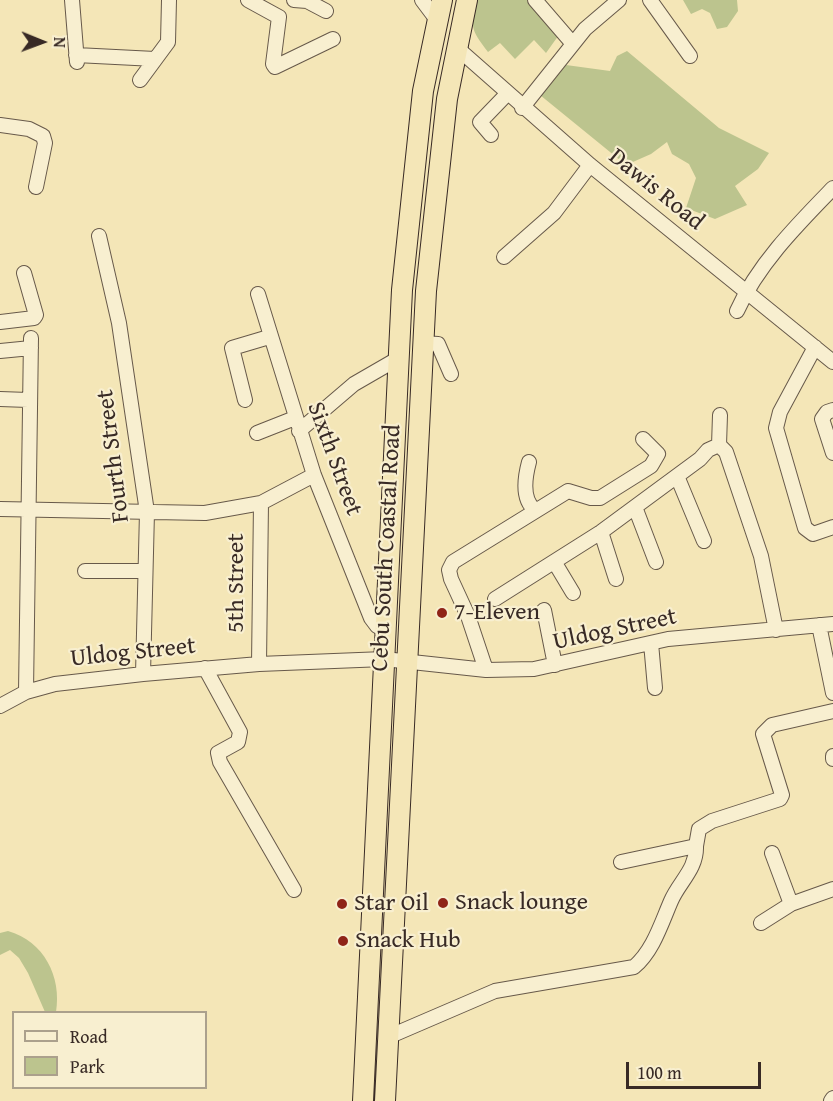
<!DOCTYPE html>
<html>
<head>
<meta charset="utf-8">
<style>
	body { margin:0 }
	#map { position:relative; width:833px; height:1101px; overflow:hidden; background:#f4e6b7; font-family:"Gentium Book Plus",serif }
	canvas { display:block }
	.legend { position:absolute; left:12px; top:1011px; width:195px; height:78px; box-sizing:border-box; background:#f8efd0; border:2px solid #aba08c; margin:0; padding:8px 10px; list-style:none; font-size:18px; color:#382a25 }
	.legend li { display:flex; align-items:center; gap:12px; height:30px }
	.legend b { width:30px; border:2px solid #aba08c }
	.north { position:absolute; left:12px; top:12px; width:60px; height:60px; -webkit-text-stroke:4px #f8efd0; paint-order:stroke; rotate:91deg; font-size:16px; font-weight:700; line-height:24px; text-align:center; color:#382a25 }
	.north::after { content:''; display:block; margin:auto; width:21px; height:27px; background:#382a25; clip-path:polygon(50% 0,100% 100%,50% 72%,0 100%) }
	.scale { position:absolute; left:626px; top:1062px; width:135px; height:27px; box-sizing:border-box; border:3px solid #382a25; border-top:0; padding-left:8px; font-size:18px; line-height:21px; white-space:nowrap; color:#382a25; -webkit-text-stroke:4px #f8efd0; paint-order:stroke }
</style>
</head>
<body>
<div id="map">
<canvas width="833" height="1101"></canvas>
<ul class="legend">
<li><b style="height:8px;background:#f8efd0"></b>Road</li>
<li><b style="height:16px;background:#bcc48e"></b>Park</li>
</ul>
<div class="north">N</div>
<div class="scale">100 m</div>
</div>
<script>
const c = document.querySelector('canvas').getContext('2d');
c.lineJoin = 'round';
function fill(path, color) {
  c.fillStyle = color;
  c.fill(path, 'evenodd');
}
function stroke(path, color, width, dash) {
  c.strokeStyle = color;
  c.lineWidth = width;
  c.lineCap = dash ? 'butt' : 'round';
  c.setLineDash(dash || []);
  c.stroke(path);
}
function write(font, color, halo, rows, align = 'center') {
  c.font = font + ' "Gentium Book Plus",serif';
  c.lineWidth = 4.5;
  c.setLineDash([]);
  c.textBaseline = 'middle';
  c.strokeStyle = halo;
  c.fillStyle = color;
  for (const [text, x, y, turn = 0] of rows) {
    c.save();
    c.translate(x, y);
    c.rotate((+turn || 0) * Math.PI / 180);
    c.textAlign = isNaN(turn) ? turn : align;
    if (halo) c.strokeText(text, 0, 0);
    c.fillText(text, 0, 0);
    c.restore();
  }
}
fill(new Path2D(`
	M 476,0 L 545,0 L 566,25 L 546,53 L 534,40 L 515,59 L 500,43 L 488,52 C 470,28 471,28 476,0 Z
	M 683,0 L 737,0 L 738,11 L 727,27 L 717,29 L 710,13 L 702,9 L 691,14 Z
	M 627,51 L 719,128 L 769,153 L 758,169 L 735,186 L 747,205 L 715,219 L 686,208 L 696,178 L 689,164 L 672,154 L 667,142 L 651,154 L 626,165 L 540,95 L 566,65 L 610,71 L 617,56 Z
	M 8,931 C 44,941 62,977 56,1012 L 45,1012 L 28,973 L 19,958 L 10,950 L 0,955 L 0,933 Z`), '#bcc48e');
const minor = new Path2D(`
	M 72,0 L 77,62
	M 248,0 L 279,17 L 273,64 L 275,67 L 333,39
	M 294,0 L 307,1 L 326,11
	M 422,0 L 437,20
	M 535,0 L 573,44
	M 650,0 L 690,56
	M 456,47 L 590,165 L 833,362
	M 76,55 L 155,59
	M 140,80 L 168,42 L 169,0
	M 522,108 L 585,29 L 619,0
	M 0,125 L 29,129 L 43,136 L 45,143 L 36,187
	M 491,135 L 480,122 L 507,94
	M 99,236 L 119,323 L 147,512 L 143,674
	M 504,257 L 554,213 L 590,165
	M 258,294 L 314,475 L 371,618 L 377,626 L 386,630
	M 737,311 C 758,264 798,224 833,188
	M 0,322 L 34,318 L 36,315 L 24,273
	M 423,343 L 438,344 L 451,374
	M 815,347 L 780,412 L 776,428 L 805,528 L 813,534 L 833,527
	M 0,351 L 31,348
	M 0,399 L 28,400
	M 245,400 L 232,348 L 269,337
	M 833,410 L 827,412 L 822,419 L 833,453
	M 299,431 L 354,384 L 399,358
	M 257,433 L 295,418
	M 719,445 L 726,452 L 761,556 L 776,630
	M 719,445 L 720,415
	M 529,462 C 525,477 521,499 535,510
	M 677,476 L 704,541
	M 635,507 L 656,562
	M 0,509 L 205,513 L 261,503 L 314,475
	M 601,532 L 616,579
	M 555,563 L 573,593
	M 85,571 L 143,571
	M 495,599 L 601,532 L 700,459 L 708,450 L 719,445
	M 544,610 L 555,665
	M 819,625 L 833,693
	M 651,643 L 655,688
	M 259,664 L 261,503
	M 205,668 L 240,732 L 238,742 L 218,753 L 220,762 L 294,890
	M 486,670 L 468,616 L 451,579 L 449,570 L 453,562 L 568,491 L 591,498 L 600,498 L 651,466 L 658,454 L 643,439
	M 26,692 L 31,338
	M 0,706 L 26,692 L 55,684 L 143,674 L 259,664 L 384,659 L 486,670 L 534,669 L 668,639 L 833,624
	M 833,756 L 833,759
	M 772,853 L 791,904
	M 621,862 L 696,846 L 699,829 L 712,821 L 780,799 L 782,795 L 763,734 L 772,725 L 833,711
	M 761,923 L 791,904 L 833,889
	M 388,1037 L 495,991 L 634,967 C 653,951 661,924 671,901 C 679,882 697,869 696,846
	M 831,1101 L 833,1098`);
const highway = new Path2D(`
	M 363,1101 L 402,290 L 423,91 L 442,0
	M 385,1101 L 426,291 L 447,99 L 467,0`);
stroke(minor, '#67594a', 16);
stroke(highway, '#382a25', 22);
stroke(minor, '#f8efd0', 14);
stroke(highway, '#f4e6b7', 20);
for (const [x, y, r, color] of [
	[442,613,6,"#8f2418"],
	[443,903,6,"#8f2418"],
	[342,904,6,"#8f2418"],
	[343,941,6,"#8f2418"]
]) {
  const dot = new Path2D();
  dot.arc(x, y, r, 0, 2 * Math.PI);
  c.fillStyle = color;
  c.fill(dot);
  stroke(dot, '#f8efd0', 2);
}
write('24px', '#382a25', '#f8efd0', [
	["Dawis Road",656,190,39],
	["Fourth Street",114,456,-97],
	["Sixth Street",334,459,70],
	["Cebu South Coastal Road",387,548,-87],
	["5th Street",237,583,-90],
	["Uldog Street",615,630,-12],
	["Uldog Street",133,653,-6]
]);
write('24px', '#382a25', '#f8efd0', [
	["7-Eleven",454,613],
	["Snack lounge",455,903],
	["Star Oil",354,904],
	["Snack Hub",355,941]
], 'left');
</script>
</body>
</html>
